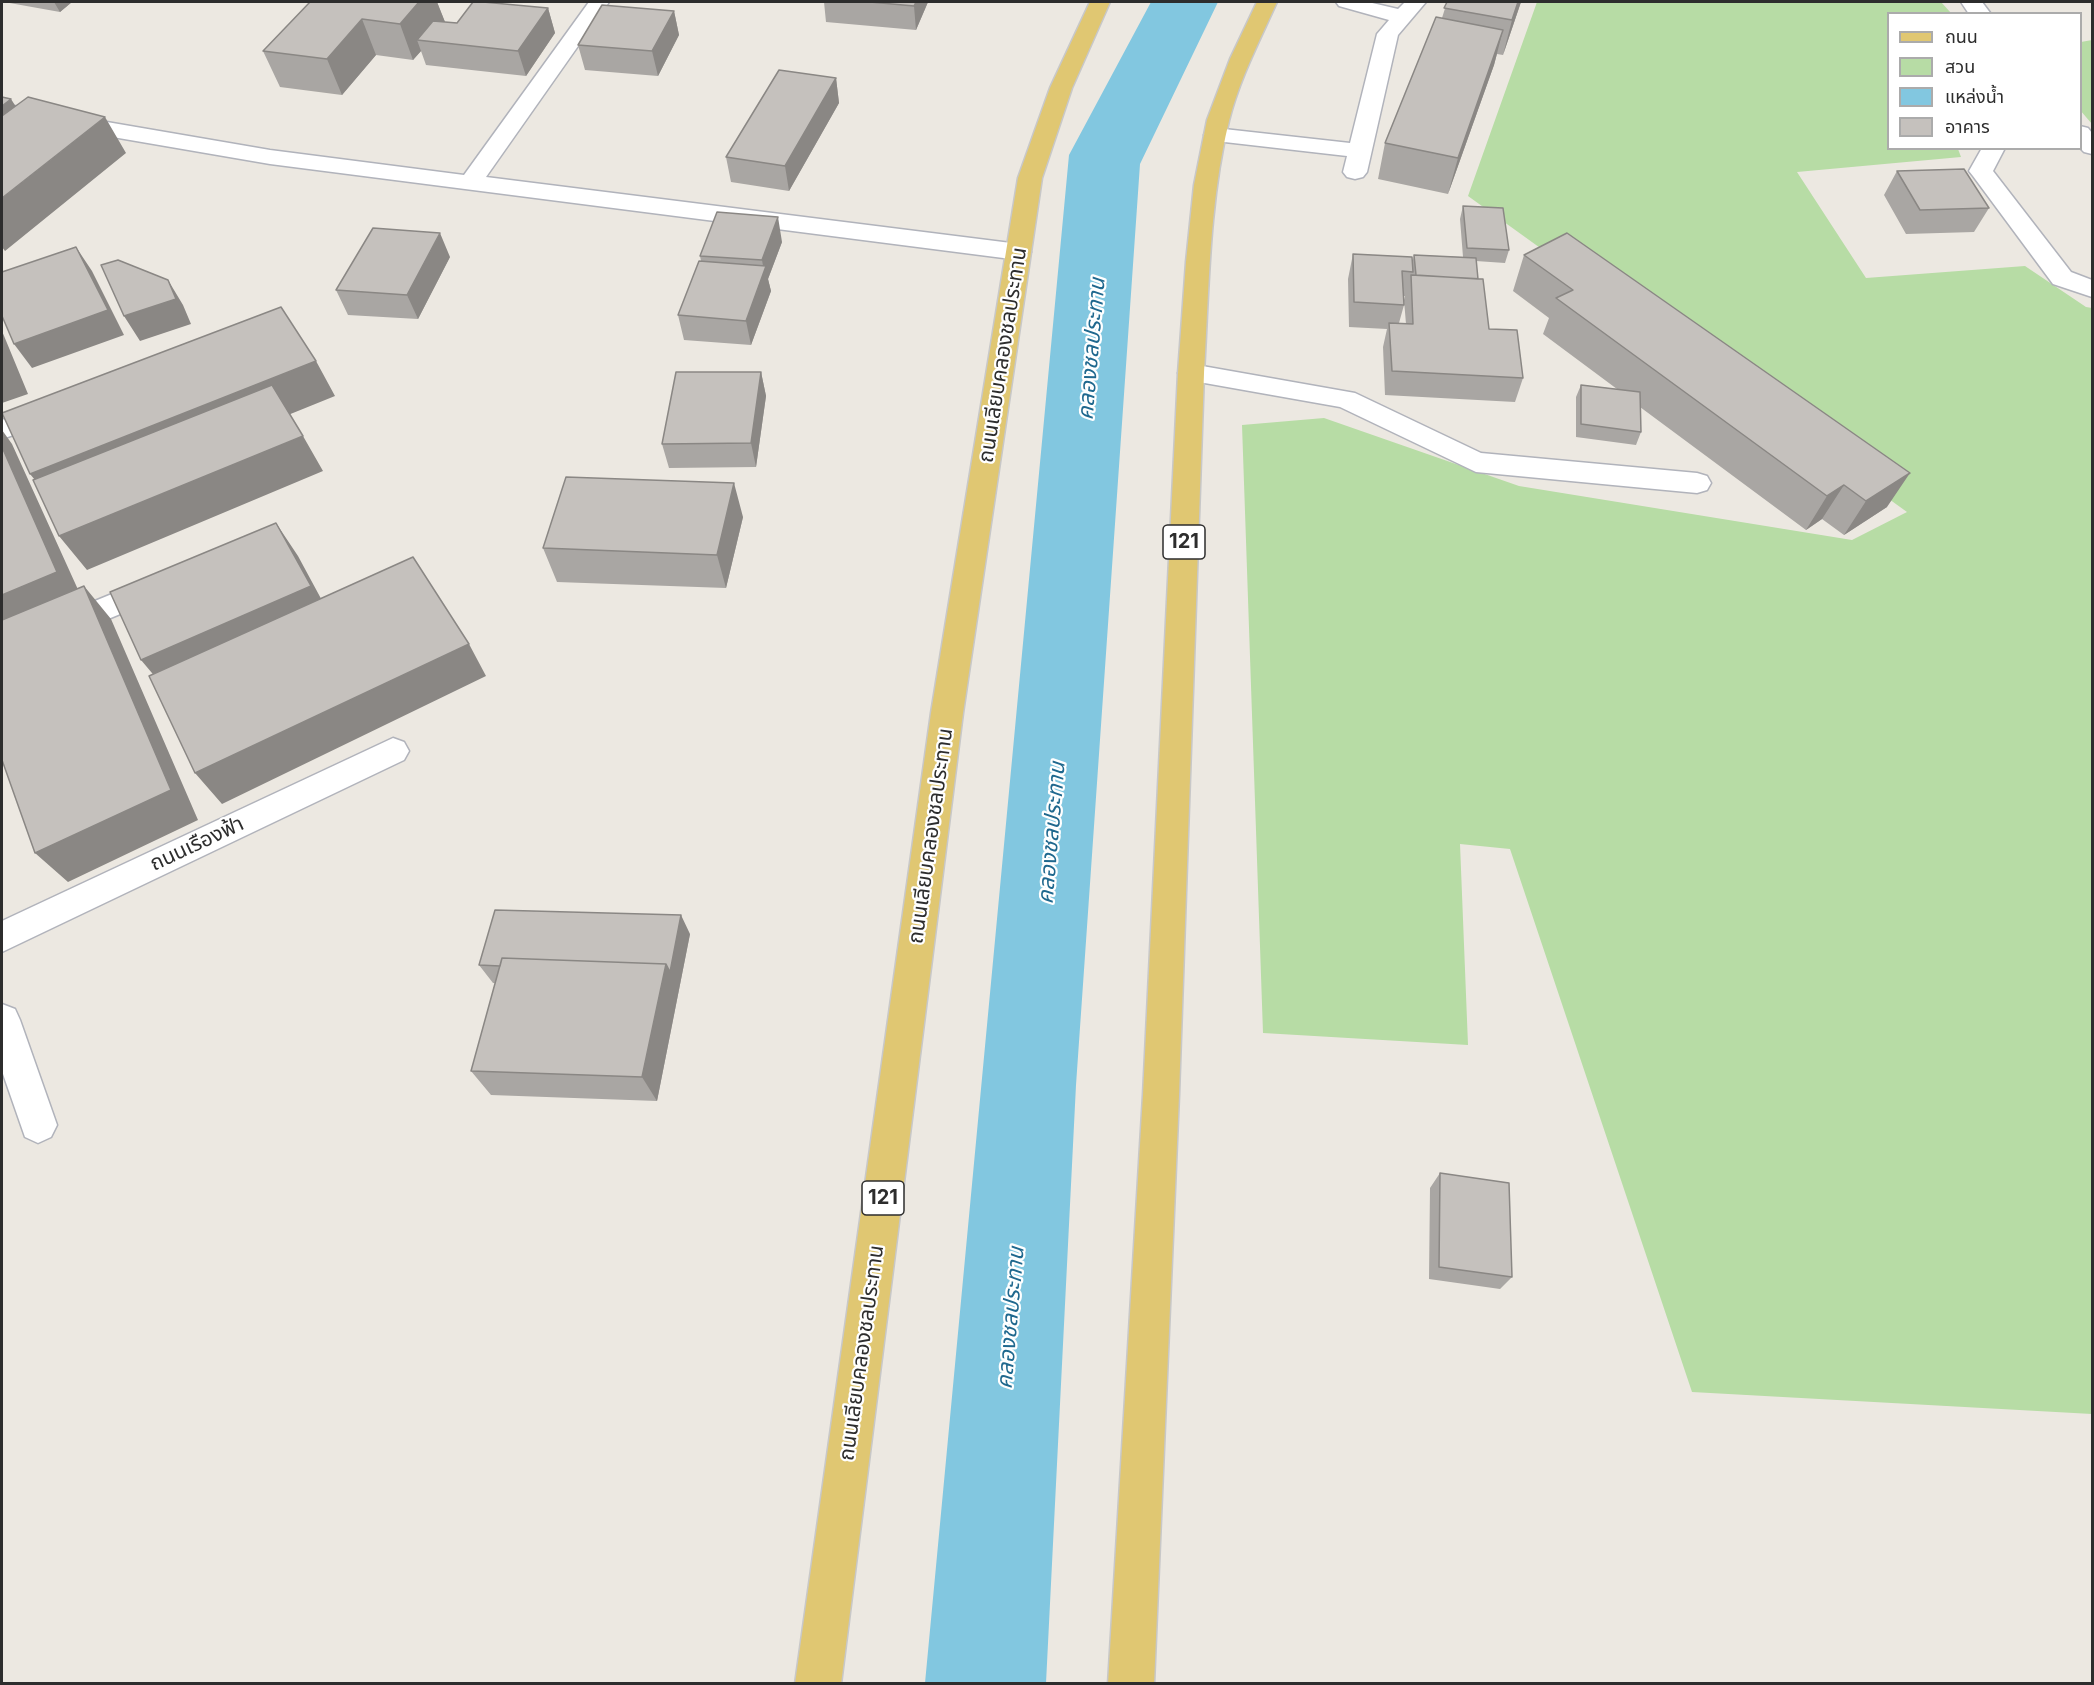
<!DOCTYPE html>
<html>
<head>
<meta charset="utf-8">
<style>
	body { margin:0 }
	#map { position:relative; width:2094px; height:1685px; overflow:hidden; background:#ece8e1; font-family:Inter,"Noto Sans Thai",sans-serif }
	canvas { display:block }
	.frame { position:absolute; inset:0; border:3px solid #2d2d2d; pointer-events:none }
	.legend { position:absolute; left:1887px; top:12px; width:195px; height:138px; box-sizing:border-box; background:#fff; border:2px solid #ababab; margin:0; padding:8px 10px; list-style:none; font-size:18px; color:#2d2d2d }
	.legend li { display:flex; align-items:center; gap:12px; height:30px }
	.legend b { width:30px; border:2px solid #ababab }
</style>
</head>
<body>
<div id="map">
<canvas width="2094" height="1685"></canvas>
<div class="frame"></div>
<ul class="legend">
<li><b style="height:8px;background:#e0c772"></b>ถนน</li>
<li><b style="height:16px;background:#b7dca5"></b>สวน</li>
<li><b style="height:16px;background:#82c7e0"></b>แหล่งน้ำ</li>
<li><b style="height:16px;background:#c5c1bd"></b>อาคาร</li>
</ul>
</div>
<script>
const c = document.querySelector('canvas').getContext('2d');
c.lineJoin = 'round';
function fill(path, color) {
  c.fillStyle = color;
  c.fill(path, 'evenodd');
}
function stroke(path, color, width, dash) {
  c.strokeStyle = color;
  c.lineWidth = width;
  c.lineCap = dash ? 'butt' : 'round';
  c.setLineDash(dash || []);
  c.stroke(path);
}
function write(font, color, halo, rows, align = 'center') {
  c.font = font + ' Inter,"Noto Sans Thai",sans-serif';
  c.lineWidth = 4.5;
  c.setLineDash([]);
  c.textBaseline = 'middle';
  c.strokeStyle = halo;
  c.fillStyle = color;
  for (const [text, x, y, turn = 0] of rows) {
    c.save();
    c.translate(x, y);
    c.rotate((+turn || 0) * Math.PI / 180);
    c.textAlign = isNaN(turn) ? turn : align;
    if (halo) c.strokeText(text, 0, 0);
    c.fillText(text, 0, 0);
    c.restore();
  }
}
fill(new Path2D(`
	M 1537,2 L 1941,2 L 1951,13 L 1888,14 L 1888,148 L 1958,149 L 1961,157 L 1797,172 L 1866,278 L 2025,266 L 2086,307 L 2092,308 L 2092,1414 L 1692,1392 L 1510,849 L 1460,844 L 1468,1045 L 1263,1033 L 1242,425 L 1324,418 L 1519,486 L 1852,540 L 1907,512 L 1468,196 Z
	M 2092,40 L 2092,124 L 2080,110 L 2081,42 Z`), '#b7dca5');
fill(new Path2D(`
	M 1151,2 L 1218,2 L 1140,164 L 1076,1085 L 1046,1683 L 925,1683 L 1069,155 Z`), '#82c7e0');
const minor = new Path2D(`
	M 589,2 L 609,2 L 486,177 L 1019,244 L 1028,247 L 1031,252 L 1028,257 L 1019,260 L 270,164 L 2,118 L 2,104 L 270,150 L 464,175 Z
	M 1336,2 L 1368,2 L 1398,9 L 1405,2 L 1426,2 L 1398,35 L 1367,172 L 1363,177 L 1355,179 L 1347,177 L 1343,172 L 1347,156 L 1207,140 L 1204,135 L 1207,130 L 1215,128 L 1350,143 L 1377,34 L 1389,20 L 1339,6 Z
	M 1961,2 L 1982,2 L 1991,14 L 1969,14 Z
	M 2080,126 L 2088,128 L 2092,133 L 2092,154 L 2084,152 L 2080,148 Z
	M 1982,148 L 2005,148 L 1993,171 L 2071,272 L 2092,280 L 2092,297 L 2053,284 L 1973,176 L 1969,171 Z
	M 1191,364 L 1355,393 L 1481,453 L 1697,473 L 1707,476 L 1711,483 L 1707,490 L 1697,493 L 1476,472 L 1340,407 L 1182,379 L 1178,373 L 1182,367 Z
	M 50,403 L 59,405 L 63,412 L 59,419 L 2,439 L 2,420 Z
	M 156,576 L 166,579 L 171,587 L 166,595 L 2,663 L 2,639 Z
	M 393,738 L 404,742 L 409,751 L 404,760 L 2,952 L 2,921 Z
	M 2,1004 L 15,1009 L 20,1020 L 57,1125 L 51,1137 L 38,1143 L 25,1137 L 2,1071 Z`);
const major = new Path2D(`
	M 1090,2 L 1110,2 L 1072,88 L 1042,178 L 963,713 L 841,1684 L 795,1684 L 931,713 L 1018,178 L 1050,88 Z
	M 1257,2 L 1277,2 C 1260,40 1239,80 1229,121 C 1209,203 1209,290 1204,373 L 1179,1095 L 1154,1684 L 1108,1684 L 1143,1095 L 1178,373 L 1186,262 L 1194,185 L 1207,120 L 1230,59 Z`);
stroke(minor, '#b1b3bb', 3);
stroke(major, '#c8c8c8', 3);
fill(minor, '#fff');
fill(major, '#e0c772');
fill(new Path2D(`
	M 4,2 L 72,2 L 60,12 Z
	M 310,2 L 437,2 L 445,22 L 457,23 L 548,8 L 555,33 L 526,76 L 426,65 L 421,51 L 413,60 L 376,55 L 342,95 L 280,87 L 263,51 Z
	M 824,2 L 928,2 L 916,30 L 826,22 Z
	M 1447,2 L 1521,2 L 1503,55 L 1497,54 L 1494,65 L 1448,194 L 1378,179 L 1385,143 L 1442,18 Z
	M 674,11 L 679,35 L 658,76 L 585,70 L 578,45 Z
	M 836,78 L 839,103 L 789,191 L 731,182 L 726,157 Z
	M 1897,171 L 1989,208 L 1974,232 L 1906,234 L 1884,195 Z
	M 1463,206 L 1509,250 L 1505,263 L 1476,261 L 1478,279 L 1489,329 L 1523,378 L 1515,402 L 1385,395 L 1383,347 L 1387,329 L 1349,327 L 1348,279 L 1353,254 L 1412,264 L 1414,255 L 1463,257 L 1460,219 ZM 1403,296 L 1405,296 L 1404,300 L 1406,324 L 1399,323 L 1404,305 Z
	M 782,242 L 768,279 L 771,291 L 751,345 L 684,340 L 678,315 L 701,261 L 700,256 Z
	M 1524,255 L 1887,507 L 1844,535 L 1822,519 L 1806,530 L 1640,407 L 1641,432 L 1636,445 L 1576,437 L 1576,397 L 1581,385 L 1617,389 L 1543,334 L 1549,318 L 1513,291 Z
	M 450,257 L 418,319 L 348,315 L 336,290 Z
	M 761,372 L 766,396 L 756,467 L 669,468 L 662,444 Z
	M 743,517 L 726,588 L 557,582 L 543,548 Z
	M 690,934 L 657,1101 L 491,1095 L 471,1071 L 495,983 L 493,983 L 479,965 Z
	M 1440,1173 L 1512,1277 L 1500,1289 L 1429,1279 L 1430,1188 Z`), '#a9a6a3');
fill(new Path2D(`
	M 54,2 L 72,2 L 60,12 Z
	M 419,2 L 437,2 L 445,22 L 417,40 L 421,51 L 413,60 L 400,24 Z
	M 916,2 L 928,2 L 916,30 L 914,6 Z
	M 1518,2 L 1521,2 L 1503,55 L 1512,20 Z
	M 548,8 L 555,33 L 526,76 L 518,51 Z
	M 674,11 L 679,35 L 658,76 L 652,51 Z
	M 362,19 L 376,55 L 342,95 L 327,59 Z
	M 1503,30 L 1494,65 L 1448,194 L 1458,158 Z
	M 836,78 L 839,103 L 789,191 L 785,166 Z
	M 11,99 L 34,135 L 2,161 L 2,106 Z
	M 105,117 L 126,153 L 5,251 L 2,247 L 2,198 Z
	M 778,217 L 782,242 L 768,279 L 771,291 L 751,345 L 746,321 L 764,272 L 762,260 Z
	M 440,233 L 450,257 L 418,319 L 407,295 Z
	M 76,247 L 92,271 L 124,335 L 32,368 L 14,344 Z
	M 168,280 L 183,305 L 191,324 L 140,341 L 124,316 Z
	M 2,331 L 28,394 L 2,403 Z
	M 316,361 L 335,396 L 58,508 L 30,474 Z
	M 761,372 L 766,396 L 756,467 L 751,443 Z
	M 2,430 L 12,444 L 85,605 L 2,640 Z
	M 303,436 L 323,471 L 87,570 L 59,536 Z
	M 1910,473 L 1887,507 L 1844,535 L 1866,501 Z
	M 734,483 L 743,517 L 726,588 L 717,555 Z
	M 1844,485 L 1822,519 L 1806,530 L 1827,496 Z
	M 276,523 L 298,556 L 332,619 L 168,692 L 141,660 Z
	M 84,586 L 111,619 L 198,820 L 68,882 L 35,853 Z
	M 469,644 L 486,676 L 222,804 L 195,773 Z
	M 681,915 L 690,934 L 657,1101 L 642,1077 L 666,964 Z`), '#8a8784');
const building = new Path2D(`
	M 310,2 L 419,2 L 400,24 L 362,19 L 327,59 L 263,51 Z
	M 473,2 L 483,2 L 548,8 L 518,51 L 417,40 L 433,21 L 457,23 Z
	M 870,2 L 916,2 L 914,6 Z
	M 1447,2 L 1518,2 L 1512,20 L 1444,8 Z
	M 602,5 L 674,11 L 652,51 L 578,45 Z
	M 1436,17 L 1503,30 L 1458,158 L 1385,143 Z
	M 779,70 L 836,78 L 785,166 L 726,157 Z
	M 2,97 L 11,99 L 2,106 Z
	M 28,97 L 105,117 L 2,198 L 2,116 Z
	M 1964,169 L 1989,208 L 1920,210 L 1897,171 Z
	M 1463,206 L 1503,208 L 1509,250 L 1467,248 Z
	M 717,212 L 778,217 L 762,260 L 700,256 Z
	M 373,228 L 440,233 L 407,295 L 336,290 Z
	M 1567,233 L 1910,473 L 1866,501 L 1844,485 L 1827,496 L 1556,298 L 1573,290 L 1524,255 Z
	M 76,247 L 108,310 L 14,344 L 2,316 L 2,272 Z
	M 1353,254 L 1412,257 L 1413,272 L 1402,271 L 1404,305 L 1354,302 Z
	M 1414,255 L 1476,258 L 1478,279 L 1416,275 Z
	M 118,260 L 168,280 L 176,299 L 124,316 L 101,265 Z
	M 699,261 L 766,266 L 746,321 L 678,315 Z
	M 1411,275 L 1483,279 L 1489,329 L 1517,330 L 1523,378 L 1392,371 L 1389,323 L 1413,324 Z
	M 281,307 L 316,361 L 30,474 L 2,413 Z
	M 676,372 L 761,372 L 751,443 L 662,444 Z
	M 272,385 L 303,436 L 59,536 L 33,480 Z
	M 1581,385 L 1640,392 L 1641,432 L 1581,424 Z
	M 2,447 L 57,572 L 2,595 Z
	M 566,477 L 734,483 L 717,555 L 543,548 Z
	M 276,523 L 311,586 L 141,660 L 110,592 Z
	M 413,557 L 469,644 L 195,773 L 149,676 Z
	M 84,586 L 171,790 L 35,853 L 2,760 L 2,620 Z
	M 495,910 L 681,915 L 670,972 L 666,964 L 502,958 L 500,966 L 479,965 Z
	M 502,958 L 666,964 L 642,1077 L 471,1071 Z
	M 1440,1173 L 1509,1183 L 1512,1277 L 1439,1267 Z`);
fill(building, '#c5c1bd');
stroke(building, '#8a8784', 1.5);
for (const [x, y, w] of [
	[1184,542,42],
	[883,1198,42]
]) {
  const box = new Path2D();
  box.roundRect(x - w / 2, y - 17, w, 34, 4.5);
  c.fillStyle = '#fff';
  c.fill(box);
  stroke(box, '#2d2d2d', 1.5);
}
write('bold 20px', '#2d2d2d', null, [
	["121",1184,542],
	["121",883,1198]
]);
write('21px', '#2d2d2d', '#fff', [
	["ถนนเลียบคลองชลประทาน",1003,355,-81],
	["ถนนเลียบคลองชลประทาน",931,836,-82],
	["ถนนเรืองฟ้า",197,844,-25],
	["ถนนเลียบคลองชลประทาน",862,1353,-82]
]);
write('italic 22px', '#1f688e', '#fff', [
	["คลองชลประทาน",1092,349,-85],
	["คลองชลประทาน",1052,833,-85],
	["คลองชลประทาน",1011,1318,-85]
]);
</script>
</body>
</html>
